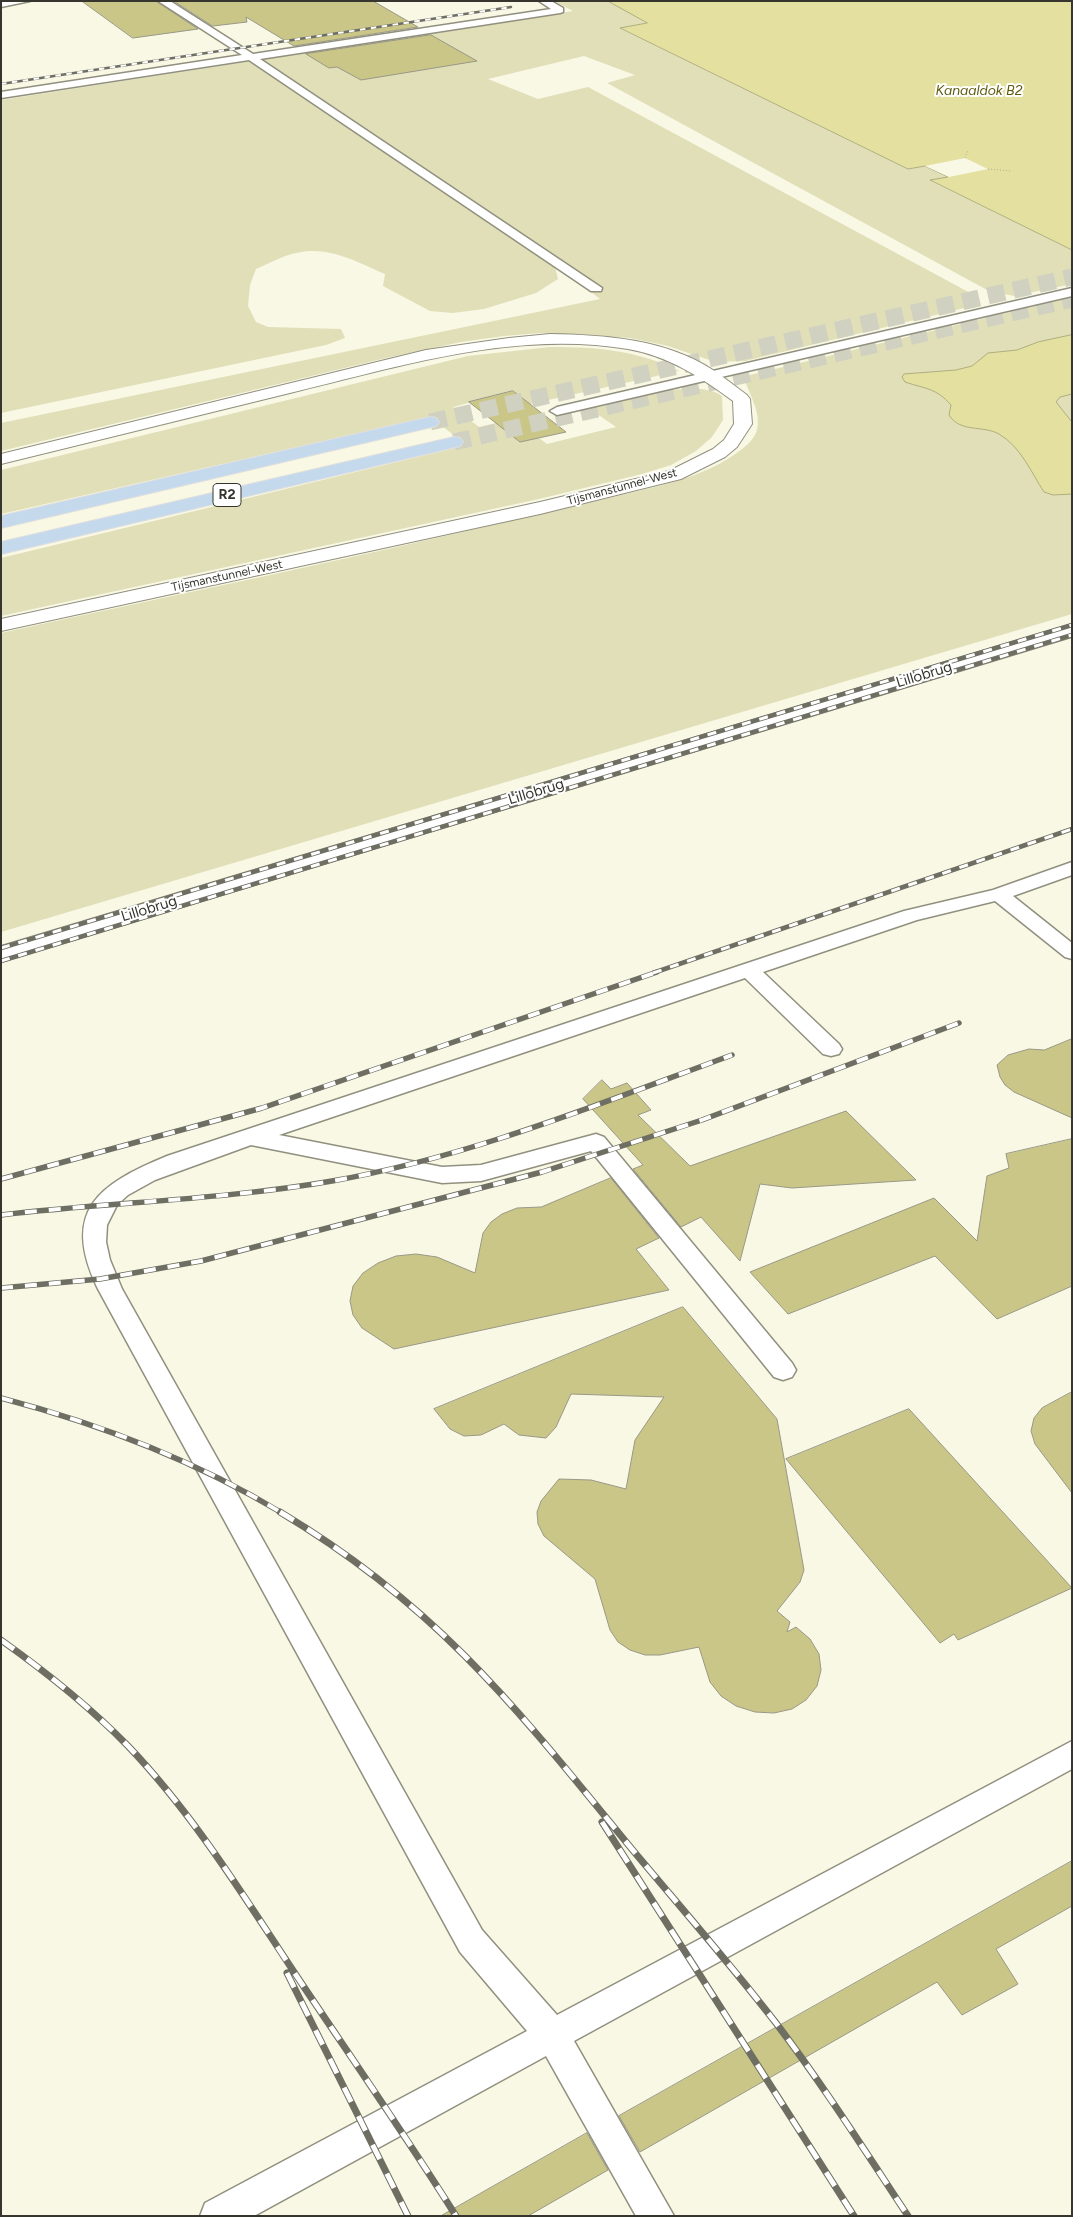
<!DOCTYPE html>
<html>
<head>
<meta charset="utf-8">
<style>
	body { margin:0 }
	#map { position:relative; width:1073px; height:2217px; overflow:hidden; background:#f8f8e5; font-family:Figtree,sans-serif }
	canvas { display:block }
	.frame { position:absolute; inset:0; border:2px solid #36362f; pointer-events:none }
</style>
</head>
<body>
<div id="map">
<canvas width="1073" height="2217"></canvas>
<div class="frame"></div>
</div>
<script>
const c = document.querySelector('canvas').getContext('2d');
c.lineJoin = 'round';
function fill(path, color) {
  c.fillStyle = color;
  c.fill(path, 'evenodd');
}
function stroke(path, color, width, dash) {
  c.strokeStyle = color;
  c.lineWidth = width;
  c.lineCap = dash ? 'butt' : 'round';
  c.setLineDash(dash || []);
  c.stroke(path);
}
function write(font, color, halo, rows, align = 'center') {
  c.font = font + ' Figtree,sans-serif';
  c.lineWidth = 4;
  c.setLineDash([]);
  c.textBaseline = 'middle';
  c.strokeStyle = halo;
  c.fillStyle = color;
  for (const [text, x, y, turn = 0] of rows) {
    c.save();
    c.translate(x, y);
    c.rotate((+turn || 0) * Math.PI / 180);
    c.textAlign = isNaN(turn) ? turn : align;
    if (halo) c.strokeText(text, 0, 0);
    c.fillText(text, 0, 0);
    c.restore();
  }
}
fill(new Path2D(`
	M 554,1 L 608,1 L 648,23 L 621,29 L 908,169 L 925,166 L 949,177 L 931,181 L 1072,250 L 1072,284 L 1014,296 L 989,291 L 607,83 L 635,75 L 584,56 L 488,79 L 538,99 L 588,87 L 974,295 L 981,304 L 745,361 L 715,362 L 668,346 L 630,338 L 541,333 L 504,336 L 461,342 L 382,359 L 1,451 L 1,423 L 600,299 L 554,263 L 558,279 L 536,293 L 484,309 L 453,313 L 430,311 L 383,286 L 385,274 C 357,262 328,245 296,253 C 282,256 268,264 256,269 L 250,285 L 248,306 L 256,322 L 268,327 L 341,329 L 345,338 L 326,345 L 1,413 L 1,100 L 573,11 Z
	M 1072,297 L 1072,614 L 1,932 L 1,633 C 174,595 346,560 518,519 C 551,511 584,504 617,496 C 663,485 713,476 749,443 C 768,425 752,400 745,381 L 750,375 Z
	M 550,347 C 596,347 638,350 679,371 L 530,404 L 513,391 L 453,407 L 479,427 L 496,423 L 520,442 L 539,438 L 547,444 L 616,427 L 590,409 C 623,402 694,376 722,396 L 723,420 L 712,437 L 696,451 L 671,465 L 642,474 L 539,499 L 1,616 L 1,558 L 467,445 L 430,417 L 1,514 L 1,470 L 468,356 Z`), '#e1dfb8');
const water = new Path2D(`
	M 608,1 L 1072,1 L 1072,250 L 930,180 L 948,177 L 925,166 L 908,169 L 620,28 L 647,23 Z
	M 1072,335 L 1072,394 L 1060,397 L 1056,402 L 1072,422 L 1072,494 L 1053,495 L 1044,492 C 1031,472 1021,447 999,434 C 983,425 960,433 949,415 L 951,405 C 936,388 926,389 905,382 L 902,377 L 904,374 L 956,370 L 972,366 L 988,353 L 1017,350 L 1038,342 Z`);
fill(water, '#e4e1a0');
stroke(water, '#b0ae7e', 1);
fill(new Path2D(`
	M 965,158 L 988,169 L 949,177 L 925,166 Z`), '#f8f8e5');
const building = new Path2D(`
	M 82,1 L 156,1 L 198,29 L 133,38 Z
	M 174,1 L 373,1 L 418,27 L 294,46 L 246,17 L 247,22 L 213,26 Z
	M 431,35 L 477,61 L 361,80 L 337,67 L 329,68 L 306,54 Z
	M 513,391 L 530,404 L 566,432 L 520,442 L 469,402 Z
	M 1072,1039 L 1072,1118 L 1014,1092 L 1005,1085 L 1000,1077 L 997,1065 L 1008,1055 L 1029,1049 L 1044,1050 Z
	M 602,1080 L 611,1089 L 627,1083 L 651,1110 L 638,1115 L 690,1166 L 846,1111 L 916,1180 L 792,1188 L 760,1184 L 740,1261 L 701,1217 L 681,1227 L 633,1169 L 643,1165 L 583,1099 Z
	M 1072,1139 L 1072,1286 L 997,1319 L 935,1256 L 788,1314 L 750,1272 L 934,1198 L 977,1241 L 987,1176 L 1009,1168 L 1006,1154 Z
	M 611,1178 L 659,1238 L 636,1249 L 669,1290 L 394,1349 L 362,1328 L 353,1315 L 350,1301 L 353,1286 L 363,1273 L 378,1263 L 396,1256 L 416,1254 L 437,1257 L 475,1273 L 483,1233 L 491,1222 L 502,1214 L 517,1208 L 541,1207 Z
	M 683,1307 L 777,1419 L 804,1570 L 800,1582 L 777,1611 L 790,1622 L 787,1632 L 796,1627 L 810,1639 L 819,1654 L 821,1670 L 817,1686 L 806,1700 L 792,1709 L 774,1713 L 755,1712 L 736,1706 L 721,1696 L 710,1682 L 699,1647 L 660,1655 L 645,1655 L 630,1650 L 618,1642 L 610,1630 L 595,1579 L 544,1536 L 538,1524 L 537,1512 L 541,1501 L 559,1479 L 591,1480 L 626,1489 L 635,1440 L 664,1397 L 571,1394 L 556,1427 L 546,1438 L 519,1435 L 504,1424 L 481,1435 L 464,1436 L 450,1429 L 434,1409 Z
	M 1072,1392 L 1072,1493 L 1035,1444 L 1031,1431 L 1034,1418 L 1042,1408 Z
	M 909,1409 L 1072,1588 L 958,1640 L 954,1634 L 940,1643 L 786,1459 Z
	M 1072,1861 L 1072,1906 L 996,1949 L 1018,1984 L 962,2015 L 937,1982 L 640,2152 L 619,2116 Z
	M 587,2133 L 608,2170 L 528,2216 L 441,2216 Z`);
fill(building, '#cac687');
stroke(building, '#999887', 1);
stroke(new Path2D(`
	M 430,422 L 1072,277
	M 454,442 L 1072,299`), '#d1d1c1', 17, [17, 9]);
const service = new Path2D(`
	M 1,1 L 30,1 L 1,7 Z
	M 158,1 L 170,1 L 253,54 L 551,9 L 539,1 L 551,1 L 563,8 L 563,12 L 560,13 L 260,59 L 602,288 L 601,291 L 591,291 L 249,60 L 1,98 L 1,92 L 242,55 Z
	M 1072,288 L 1072,296 L 557,415 L 550,411 L 557,407 Z
	M 1072,862 L 1072,875 L 1013,896 L 1072,943 L 1072,959 L 1065,957 L 995,901 L 917,920 L 763,972 L 839,1044 L 842,1049 L 839,1054 L 831,1056 L 823,1054 L 745,978 L 279,1135 L 442,1167 L 481,1165 L 596,1134 L 604,1137 L 792,1363 L 796,1370 L 792,1377 L 783,1380 L 774,1377 L 591,1151 L 481,1181 L 442,1183 L 251,1145 L 155,1180 L 128,1195 L 117,1205 L 107,1225 L 106,1242 L 110,1260 L 122,1289 L 482,1930 L 557,2015 L 1072,1741 L 1072,1769 L 574,2041 L 674,2216 L 636,2216 L 546,2056 L 254,2216 L 200,2216 L 205,2203 L 527,2031 L 460,1952 L 98,1289 C 61,1211 97,1185 167,1156 L 904,911 L 993,890 Z`);
const minor = new Path2D(`
	M 550,334 C 606,335 665,339 713,370 C 725,378 736,387 747,395 L 750,399 L 752,424 L 737,447 L 725,457 L 681,479 L 540,514 L 1,631 L 1,619 L 540,502 L 669,471 L 713,449 L 724,440 L 734,424 L 733,401 C 701,377 668,356 628,349 C 516,330 401,366 294,392 C 196,416 99,440 1,464 L 1,454 L 426,350 L 509,338 Z`);
const tertiary = new Path2D(`
	M 1072,624 L 1072,637 L 1,962 L 1,946 Z`);
const motorway = new Path2D(`
	M 430,417 L 436,418 L 439,422 L 436,426 L 1,528 L 1,516 Z
	M 454,437 L 460,438 L 463,442 L 460,446 L 1,554 L 1,542 Z`);
stroke(service, '#91907f', 3);
stroke(minor, '#91907f', 2);
stroke(tertiary, '#91907f', 2);
stroke(motorway, '#dfdfde', 2);
stroke(new Path2D(`
	M 965,158 L 968,150
	M 988,169 L 1012,171`), '#abab9d', 1, [1, 2]);
fill(service, '#fff');
fill(minor, '#fff');
fill(tertiary, '#fff');
fill(motorway, '#c5d9ed');
const railFar3 = new Path2D(`
	M 1,84 L 511,7`);
const railFar2 = new Path2D(`
	M 1,948 L 1072,625
	M 1,961 L 1072,635
	M 653,973 L 1072,829`);
const railFar1 = new Path2D(`
	M 1,1179 L 262,1108 L 657,972
	M 1,1215 C 111,1202 223,1200 332,1181 C 470,1157 601,1103 732,1055
	M 1,1288 L 100,1279 L 201,1261 L 542,1172 L 702,1120 L 959,1023
	M 1,1398 C 100,1424 194,1460 282,1513`);
const rail = new Path2D(`
	M 280,1512 C 347,1552 409,1600 464,1655 C 526,1717 580,1786 636,1854 C 683,1910 731,1965 776,2023 C 823,2085 865,2151 908,2216
	M 1,1640 C 46,1672 90,1707 128,1746 C 197,1818 249,1905 304,1987 C 355,2063 407,2138 456,2216
	M 602,1822 L 854,2216
	M 287,1973 L 408,2216`);
stroke(railFar3, '#6e6e63', 2.5);
stroke(railFar2, '#6e6e63', 4.5);
stroke(railFar1, '#6e6e63', 5.5);
stroke(rail, '#6e6e63', 7);
stroke(railFar3, '#fff', 2, [5.5]);
stroke(railFar2, '#fff', 3, [9]);
stroke(railFar1, '#fff', 4, [12]);
stroke(rail, '#fff', 5, [16]);
write('12px', '#36362f', '#fff', [
	["Tijsmanstunnel-West",622,487,-15],
	["Tijsmanstunnel-West",227,576,-12]
]);
write('italic 14px', '#5e5a0f', '#fff', [
	["Kanaaldok B2",979,91]
]);
for (const [x, y, w] of [
	[227,495,28]
]) {
  const box = new Path2D();
  box.roundRect(x - w / 2, y - 11.5, w, 23, 4);
  c.fillStyle = '#fff';
  c.fill(box);
  stroke(box, '#36362f', 1);
}
write('bold 14px', '#36362f', null, [
	["R2",227,495]
]);
write('15px', '#36362f', '#fff', [
	["Lillobrug",924,675,-17],
	["Lillobrug",536,792,-17],
	["Lillobrug",149,909,-17]
]);
</script>
</body>
</html>
